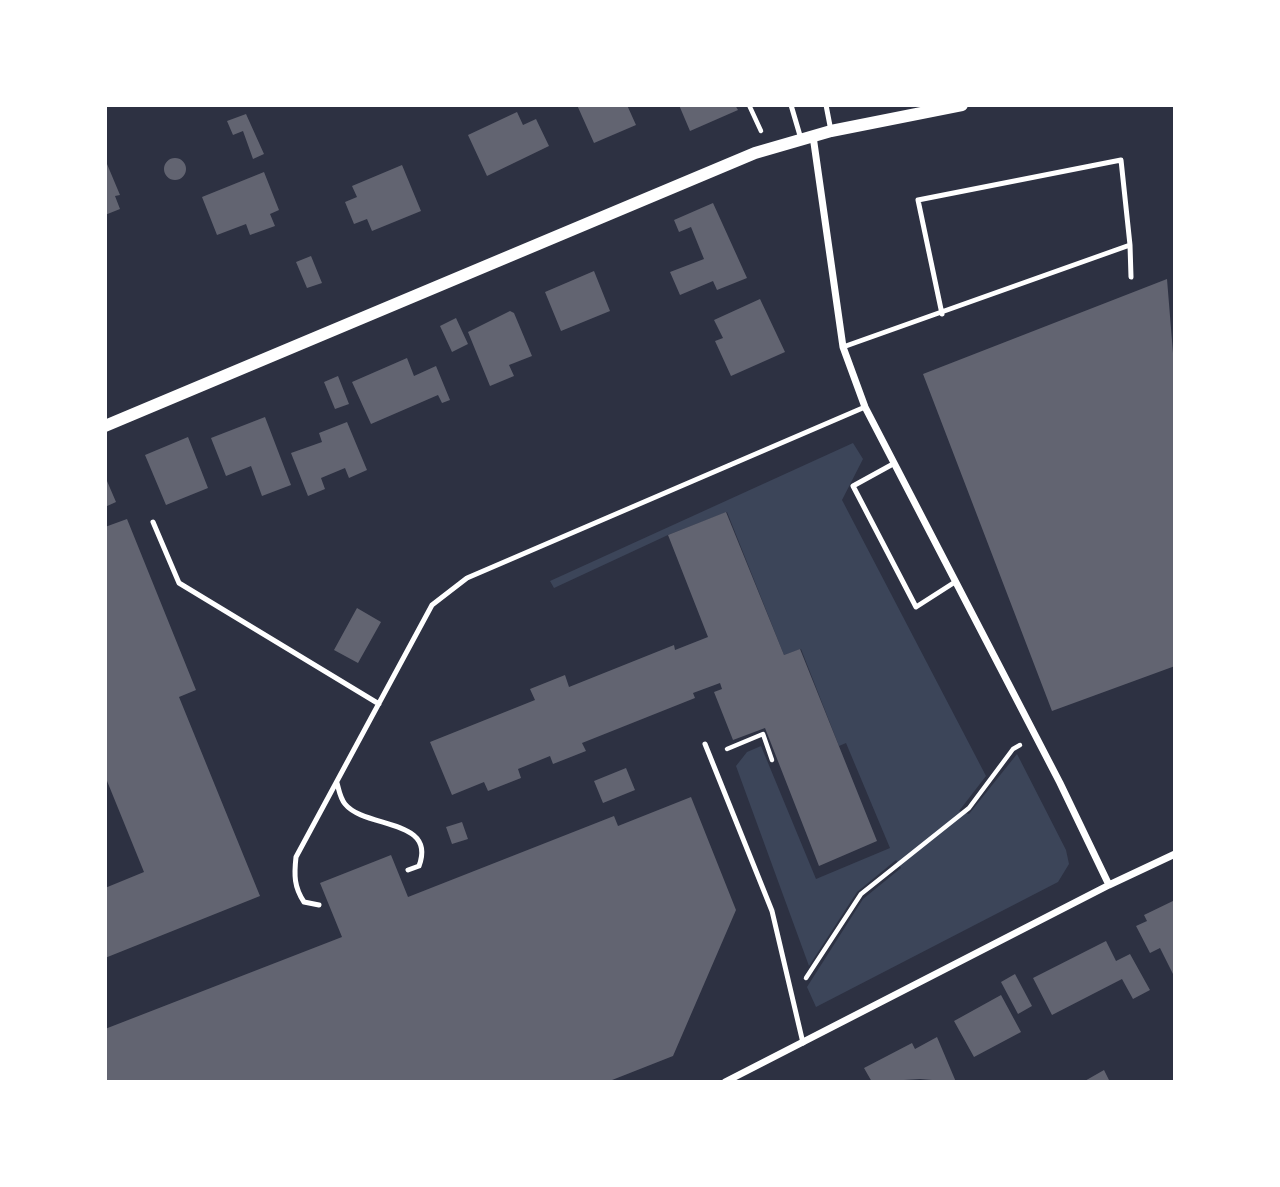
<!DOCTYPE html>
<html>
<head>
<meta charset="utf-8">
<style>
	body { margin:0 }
	#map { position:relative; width:1280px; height:1187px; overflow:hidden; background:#2d3142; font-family:Jost,sans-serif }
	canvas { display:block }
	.frame { position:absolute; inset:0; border:107px solid #fff; pointer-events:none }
</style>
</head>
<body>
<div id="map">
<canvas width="1280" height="1187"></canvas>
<div class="frame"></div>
</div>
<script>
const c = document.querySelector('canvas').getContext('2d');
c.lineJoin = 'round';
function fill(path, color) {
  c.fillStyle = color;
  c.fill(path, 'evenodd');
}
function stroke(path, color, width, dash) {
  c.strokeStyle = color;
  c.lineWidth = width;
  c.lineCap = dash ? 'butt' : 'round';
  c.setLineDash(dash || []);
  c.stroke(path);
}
fill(new Path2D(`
	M 853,443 L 863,459 L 842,500 L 986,776 L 959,811 L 969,814 L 1017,754 L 1066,850 L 1069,864 L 1058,882 L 816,1007 L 807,987 L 863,899 L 901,868 L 896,860 L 857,892 L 809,966 L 736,766 L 747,752 L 761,746 L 816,879 L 890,848 L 846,743 L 839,746 L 801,649 L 784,655 L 727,512 L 668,535 L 554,588 L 550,581 Z`), '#3c4559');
fill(new Path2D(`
	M 577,105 L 627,105 L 636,125 L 594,143 Z
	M 679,105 L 735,105 L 738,110 L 690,131 Z
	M 517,112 L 523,125 L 536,119 L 549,146 L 487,176 L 468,135 Z
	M 246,114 L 264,154 L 253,159 L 243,131 L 233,135 L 227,121 Z
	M164 169a11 11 0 1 1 22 0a11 11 0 1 1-22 0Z
	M 107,164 L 120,195 L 115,196 L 120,209 L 105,215 Z
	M 402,165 L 421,211 L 372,231 L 367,219 L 354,224 L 345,202 L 357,197 L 352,186 Z
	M 264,172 L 279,210 L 270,214 L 275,226 L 250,235 L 246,224 L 217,235 L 202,197 Z
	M 713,203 L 747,278 L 717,290 L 713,281 L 680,295 L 670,272 L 704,259 L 691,227 L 679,232 L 674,220 Z
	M 311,256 L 322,283 L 307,288 L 296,262 Z
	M 594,271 L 610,311 L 561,331 L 545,292 Z
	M 1167,279 L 1175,378 L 1175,666 L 1052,711 L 923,374 Z
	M 760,299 L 785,352 L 731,376 L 715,341 L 723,338 L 714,320 Z
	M 510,311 L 514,313 L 532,356 L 509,365 L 514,376 L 490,386 L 468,332 Z
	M 456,318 L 468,344 L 452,352 L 440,326 Z
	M 407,358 L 414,376 L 436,366 L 450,400 L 442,403 L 438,395 L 371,424 L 352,382 Z
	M 338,376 L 349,404 L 335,409 L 324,382 Z
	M 265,417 L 291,485 L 262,496 L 251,466 L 226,476 L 211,438 Z
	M 347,422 L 367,470 L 349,478 L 345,468 L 321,478 L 325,489 L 308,496 L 291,453 L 322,442 L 319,433 Z
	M 188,437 L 208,488 L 166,505 L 145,455 Z
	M 107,481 L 116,502 L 105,507 L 105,482 Z
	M 726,512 L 784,655 L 800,649 L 877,841 L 819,866 L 765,728 L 733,740 L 714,692 L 722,689 L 720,683 L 693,693 L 695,698 L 582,743 L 586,751 L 553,764 L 550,756 L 518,769 L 521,778 L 488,791 L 484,782 L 452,795 L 430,742 L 535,700 L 530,689 L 565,675 L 569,687 L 674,645 L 675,650 L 708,637 L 668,535 Z
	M 127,519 L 196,690 L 179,697 L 260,896 L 105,958 L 105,888 L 144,872 L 105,776 L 105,527 Z
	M 357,608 L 381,622 L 358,663 L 334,650 Z
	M 626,768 L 635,790 L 603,803 L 594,781 Z
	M 691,797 L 736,910 L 673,1056 L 607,1082 L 105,1082 L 105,1029 L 342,937 L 320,883 L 391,855 L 408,897 L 614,816 L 618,826 Z
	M 462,822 L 468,839 L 452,844 L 446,827 Z
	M 1175,900 L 1175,978 L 1160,948 L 1150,953 L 1136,926 L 1147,921 L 1144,915 Z
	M 1106,941 L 1116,961 L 1130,954 L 1150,990 L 1133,999 L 1122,979 L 1052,1015 L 1033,978 Z
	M 1015,974 L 1032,1006 L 1018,1014 L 1001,982 Z
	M 1001,995 L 1021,1032 L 974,1057 L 954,1021 Z
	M 937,1037 L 956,1082 L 920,1079 L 872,1082 L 864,1068 L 912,1043 L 915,1049 Z
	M 1104,1070 L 1110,1082 L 1083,1082 Z`), '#626471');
stroke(new Path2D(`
	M 749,105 L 761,131
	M 727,749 L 763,734 L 772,760
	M 806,978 L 861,894 L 969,808 L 1013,749 L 1020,745`), '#fff', 4.5);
stroke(new Path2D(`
	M 791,105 L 801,139
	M 826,105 L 831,131
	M 1130,245 L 1131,277
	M 843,347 L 1130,245 L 1121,160 L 918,200 L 942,314
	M 893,464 L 853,486 L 916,607 L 955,582
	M 153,522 L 179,583 L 379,704
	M 705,744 L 772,911 L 803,1043
	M 337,783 C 339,790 340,798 345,804 C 365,829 437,818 419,866 L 408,870
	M 319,905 L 304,902 C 294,887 294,875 296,857 L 432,605 L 467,578 L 865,407`), '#fff', 5);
stroke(new Path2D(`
	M 813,136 L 843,347 L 865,407 L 1060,783 L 1109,885
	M 725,1082 L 1109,885 L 1175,854`), '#fff', 7);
stroke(new Path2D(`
	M 105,426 L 755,153 L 831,131 L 962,105`), '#fff', 12);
</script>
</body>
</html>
